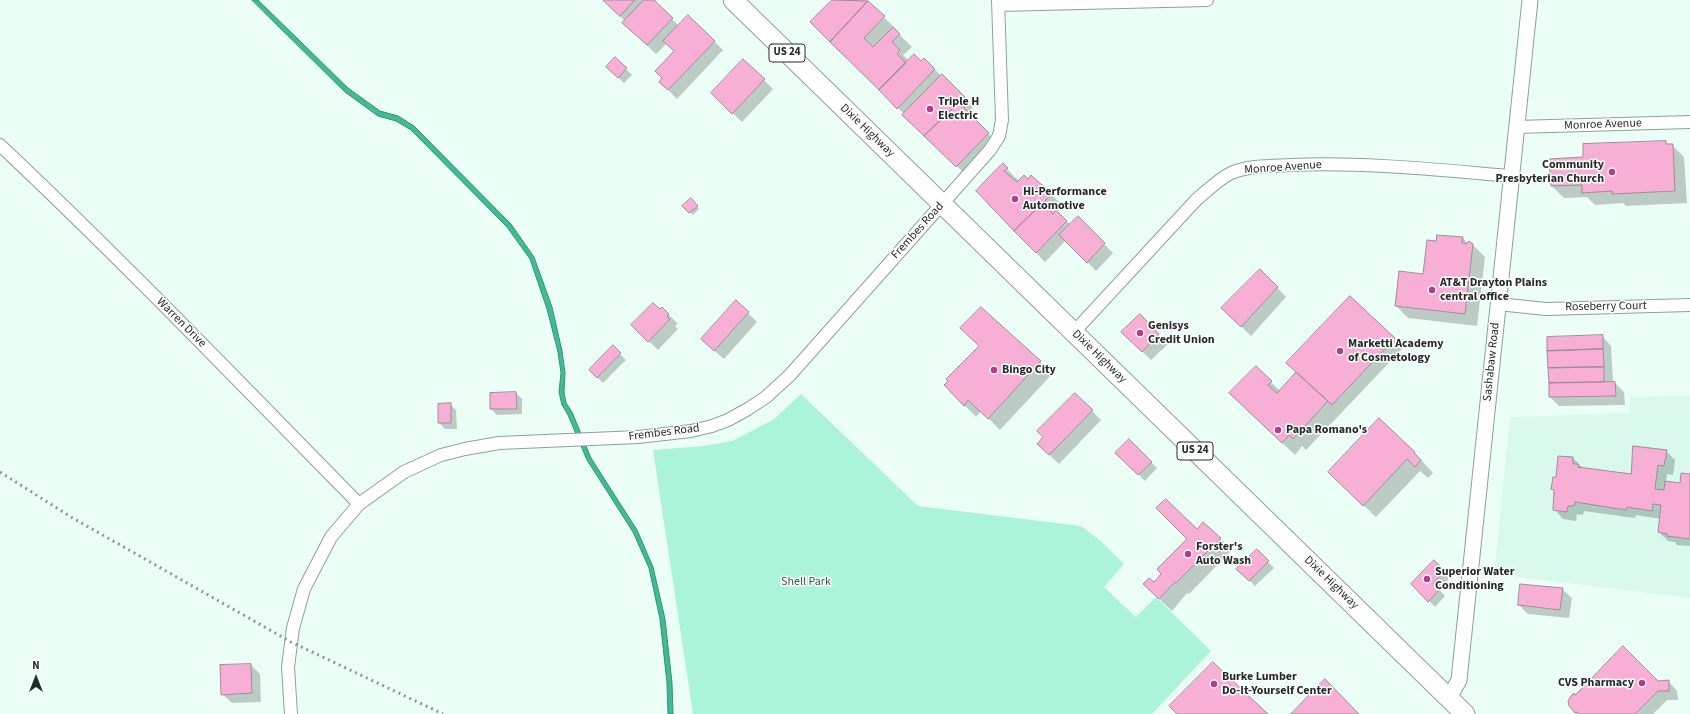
<!DOCTYPE html>
<html>
<head>
<meta charset="utf-8">
<style>
	body { margin:0 }
	#map { position:relative; width:1690px; height:714px; overflow:hidden; background:#ecfff7; font-family:"Source Sans 3",sans-serif }
	canvas { display:block }
	.north { position:absolute; left:16px; top:658px; width:40px; height:40px; -webkit-text-stroke:3px #fff; paint-order:stroke; rotate:0deg; font-size:11px; font-weight:700; line-height:16px; text-align:center; color:#222b27 }
	.north::after { content:''; display:block; margin:auto; width:14px; height:18px; background:#222b27; clip-path:polygon(50% 0,100% 100%,50% 72%,0 100%) }
</style>
</head>
<body>
<div id="map">
<canvas width="1690" height="714"></canvas>
<div class="north">N</div>
</div>
<script>
const c = document.querySelector('canvas').getContext('2d');
c.lineJoin = 'round';
function fill(path, color) {
  c.fillStyle = color;
  c.fill(path, 'evenodd');
}
function stroke(path, color, width, dash) {
  c.strokeStyle = color;
  c.lineWidth = width;
  c.lineCap = dash ? 'butt' : 'round';
  c.setLineDash(dash || []);
  c.stroke(path);
}
function write(font, color, halo, rows, align = 'center') {
  c.font = font + ' "Source Sans 3",sans-serif';
  c.lineWidth = 3;
  c.setLineDash([]);
  c.textBaseline = 'middle';
  c.strokeStyle = halo;
  c.fillStyle = color;
  for (const [text, x, y, turn = 0] of rows) {
    c.save();
    c.translate(x, y);
    c.rotate((+turn || 0) * Math.PI / 180);
    c.textAlign = isNaN(turn) ? turn : align;
    if (halo) c.strokeText(text, 0, 0);
    c.fillText(text, 0, 0);
    c.restore();
  }
}
fill(new Path2D(`
	M 1690,396 L 1690,598 L 1494,574 L 1510,417 L 1629,413 L 1630,397 Z`), '#d8f9ec');
fill(new Path2D(`
	M 801,394 L 918,506 L 1081,526 L 1102,542 L 1124,564 L 1104,587 L 1136,617 L 1156,597 L 1211,651 L 1152,714 L 693,714 L 653,450 L 703,446 L 732,441 L 773,420 Z`), '#acf4d9');
const water = new Path2D(`
	M 252,0 L 258,0 L 348,88 L 380,111 L 398,116 L 414,126 L 511,224 L 534,257 L 552,307 L 562,351 L 565,373 L 564,392 L 566,403 L 572,412 L 591,458 L 637,530 L 653,567 L 665,619 L 672,683 L 673,714 L 668,714 L 667,683 L 660,619 L 649,568 L 633,532 L 587,460 L 568,415 L 562,405 L 559,392 L 561,373 L 558,352 L 547,309 L 530,259 L 507,227 L 411,130 L 396,121 L 378,116 L 345,92 Z`);
fill(water, '#40bb95');
stroke(water, '#379074', 1);
fill(new Path2D(`
	M 603,0 L 655,0 L 657,2 L 656,3 L 679,26 L 714,41 L 723,50 L 677,99 L 660,82 L 663,78 L 675,51 L 667,43 L 656,54 L 633,32 L 625,21 Z
	M 833,0 L 866,0 L 896,29 L 895,30 L 912,47 L 903,55 L 909,61 L 921,62 L 924,59 L 973,107 L 967,113 L 998,143 L 966,175 L 811,22 Z
	M 615,58 L 632,75 L 624,83 L 607,67 Z
	M 764,80 L 773,89 L 742,122 L 721,102 Z
	M 1666,142 L 1669,145 L 1672,145 L 1684,157 L 1687,203 L 1626,206 L 1623,203 L 1595,205 L 1587,197 L 1564,198 L 1552,186 L 1584,158 Z
	M 1003,165 L 1019,181 L 1028,180 L 1051,194 L 1063,206 L 1057,212 L 1071,225 L 1078,218 L 1113,253 L 1096,271 L 1066,240 L 1045,262 L 977,191 Z
	M 691,200 L 699,209 L 693,215 L 684,206 Z
	M 1463,238 L 1468,244 L 1472,244 L 1485,257 L 1477,326 L 1408,318 L 1396,306 L 1424,275 L 1437,242 Z
	M 1260,270 L 1286,297 L 1251,336 L 1223,308 Z
	M 1350,297 L 1403,348 L 1306,450 L 1302,446 L 1295,455 L 1242,405 L 1256,367 L 1280,391 L 1297,373 Z
	M 662,308 L 678,324 L 675,326 L 678,329 L 658,350 L 632,325 Z
	M 748,313 L 757,322 L 724,359 L 711,348 Z
	M 1139,315 L 1168,344 L 1151,360 L 1122,332 Z
	M 1602,336 L 1611,346 L 1613,383 L 1615,383 L 1624,392 L 1625,405 L 1559,406 L 1550,397 L 1548,338 Z
	M 980,346 L 1040,362 L 1052,374 L 1000,430 L 981,411 L 976,417 L 945,385 Z
	M 613,347 L 626,360 L 603,383 L 590,370 Z
	M 516,393 L 522,399 L 522,414 L 497,415 L 491,409 Z
	M 1075,394 L 1101,420 L 1059,464 L 1047,453 Z
	M 450,404 L 456,410 L 457,429 L 445,429 L 439,423 Z
	M 1129,440 L 1157,468 L 1145,481 L 1117,453 Z
	M 1666,451 L 1675,460 L 1673,475 L 1667,474 L 1666,482 L 1681,484 L 1690,475 L 1690,546 L 1677,545 L 1675,542 L 1668,541 L 1659,532 L 1661,519 L 1636,515 L 1635,518 L 1584,511 L 1583,515 L 1577,514 L 1576,521 L 1563,519 L 1554,509 L 1557,478 L 1573,458 L 1582,467 L 1582,469 L 1632,475 Z
	M 1414,452 L 1433,473 L 1428,478 L 1420,471 L 1376,517 L 1341,484 Z
	M 1197,530 L 1220,538 L 1232,550 L 1189,594 L 1187,593 L 1172,611 L 1156,596 L 1154,583 Z
	M 1257,551 L 1274,568 L 1255,586 L 1238,569 Z
	M 1442,569 L 1448,575 L 1448,580 L 1439,589 L 1445,596 L 1435,607 L 1412,584 Z
	M 1521,585 L 1562,589 L 1572,598 L 1569,618 L 1528,614 L 1519,605 Z
	M 251,665 L 260,674 L 261,702 L 232,703 L 222,694 Z
	M 1668,681 L 1677,691 L 1678,700 L 1667,700 L 1653,714 L 1577,714 L 1571,708 L 1575,696 L 1657,682 Z`), '#0003');
const building = new Path2D(`
	M 603,0 L 635,0 L 620,16 Z
	M 644,0 L 654,0 L 673,18 L 647,45 L 622,23 Z
	M 832,0 L 868,1 L 830,42 L 810,22 Z
	M 868,1 L 885,16 L 864,38 L 873,47 L 893,27 L 900,34 L 892,42 L 900,50 L 897,54 L 906,63 L 879,90 L 830,42 Z
	M 688,15 L 715,41 L 668,90 L 659,82 L 662,78 L 655,71 L 674,51 L 663,41 Z
	M 914,54 L 921,61 L 924,58 L 935,69 L 897,109 L 879,90 Z
	M 615,57 L 627,68 L 618,78 L 606,67 Z
	M 743,59 L 765,79 L 732,114 L 711,93 Z
	M 942,74 L 965,97 L 924,136 L 902,115 Z
	M 959,103 L 989,133 L 956,167 L 924,136 Z
	M 1666,141 L 1666,144 L 1673,144 L 1675,191 L 1612,194 L 1612,191 L 1582,193 L 1582,185 L 1551,186 L 1549,159 L 1583,157 L 1583,144 Z
	M 1003,163 L 1008,168 L 1004,171 L 1017,182 L 1024,175 L 1028,179 L 1031,175 L 1052,194 L 1014,231 L 976,191 Z
	M 691,198 L 698,206 L 689,213 L 682,206 Z
	M 1042,204 L 1053,214 L 1056,210 L 1067,221 L 1036,253 L 1014,231 Z
	M 1078,216 L 1105,243 L 1087,263 L 1059,235 Z
	M 1437,235 L 1463,237 L 1462,243 L 1466,244 L 1469,241 L 1473,244 L 1465,314 L 1395,306 L 1399,271 L 1423,274 L 1427,240 L 1436,241 Z
	M 1260,269 L 1278,287 L 1241,327 L 1221,308 Z
	M 1350,296 L 1395,338 L 1332,405 L 1286,363 Z
	M 736,300 L 749,312 L 714,351 L 701,339 Z
	M 653,303 L 660,309 L 662,307 L 669,314 L 667,317 L 670,319 L 648,342 L 631,325 Z
	M 981,307 L 1041,361 L 988,419 L 968,400 L 964,406 L 944,385 L 948,381 L 946,379 L 979,346 L 960,328 Z
	M 1140,314 L 1159,334 L 1142,352 L 1121,332 Z
	M 1603,335 L 1603,349 L 1547,351 L 1547,337 Z
	M 613,345 L 621,353 L 597,378 L 589,370 Z
	M 1603,349 L 1604,367 L 1548,368 L 1547,351 Z
	M 1256,366 L 1272,381 L 1268,385 L 1277,393 L 1296,372 L 1328,401 L 1293,439 L 1289,435 L 1282,443 L 1229,393 Z
	M 1604,367 L 1604,382 L 1549,383 L 1548,368 Z
	M 1615,382 L 1616,396 L 1549,397 L 1549,383 Z
	M 516,392 L 517,409 L 490,409 L 490,393 Z
	M 1075,393 L 1093,410 L 1049,455 L 1037,444 L 1043,437 L 1037,431 Z
	M 451,403 L 451,423 L 438,423 L 438,404 Z
	M 1379,418 L 1415,452 L 1414,453 L 1421,460 L 1415,467 L 1407,459 L 1363,506 L 1328,472 Z
	M 1129,439 L 1152,462 L 1138,475 L 1115,453 Z
	M 1633,446 L 1667,450 L 1664,466 L 1658,465 L 1655,489 L 1664,490 L 1665,481 L 1680,483 L 1681,473 L 1690,474 L 1690,539 L 1667,536 L 1667,534 L 1658,532 L 1661,505 L 1653,504 L 1652,511 L 1627,507 L 1626,510 L 1575,502 L 1574,506 L 1568,506 L 1567,512 L 1553,510 L 1554,490 L 1551,489 L 1553,477 L 1556,477 L 1558,456 L 1573,457 L 1573,464 L 1578,464 L 1578,467 L 1631,474 Z
	M 1166,499 L 1197,529 L 1203,522 L 1221,538 L 1176,583 L 1175,582 L 1159,599 L 1143,584 L 1149,578 L 1154,582 L 1161,574 L 1157,569 L 1187,539 L 1156,508 Z
	M 1257,549 L 1269,561 L 1249,581 L 1236,569 Z
	M 1434,560 L 1442,568 L 1442,574 L 1433,583 L 1440,589 L 1428,602 L 1411,584 Z
	M 1520,584 L 1563,588 L 1560,610 L 1518,605 Z
	M 1623,646 L 1658,681 L 1669,680 L 1669,691 L 1658,691 L 1635,714 L 1579,714 L 1577,712 L 1575,713 L 1569,706 L 1568,701 L 1571,696 L 1574,693 L 1575,695 Z
	M 1213,662 L 1268,714 L 1177,714 L 1169,706 Z
	M 251,664 L 252,693 L 221,695 L 220,665 Z
	M 1325,679 L 1359,714 L 1291,714 Z`);
fill(building, '#f8afd6');
stroke(building, '#a18d97', 1);
const minor = new Path2D(`
	M 999,5 L 1207,0
	M 1516,127 L 1690,122
	M 0,145 C 123,261 240,383 359,504
	M 1498,304 L 1546,309 L 1690,305
	M 1074,332 L 1197,199 C 1208,190 1219,179 1231,173 C 1250,165 1272,166 1292,165 C 1365,162 1438,170 1511,176
	M 291,714 L 288,667 L 293,628 L 304,589 L 331,537 L 359,504 L 404,472 L 441,455 L 465,449 L 499,443 L 638,437 L 691,431 L 712,426 L 728,420 L 748,409 L 766,397 L 790,375 L 990,150 L 999,136 L 1002,120 L 998,0`);
const tertiary = new Path2D(`
	M 1449,698 L 1459,680 L 1530,0`);
const primary = new Path2D(`
	M 733,0 L 1465,714`);
stroke(minor, '#8ca299', 14);
stroke(tertiary, '#8ca299', 17);
stroke(primary, '#8ca299', 21);
stroke(minor, '#fff', 12);
stroke(tertiary, '#fff', 15);
stroke(primary, '#fff', 19);
stroke(new Path2D(`
	M 0,472 L 71,517 L 291,642 L 443,714`), '#8a9993', 3, [2, 4]);
for (const [x, y, r, color] of [
	[930,109,4,"#b83b89"],
	[1612,172,4,"#b83b89"],
	[1015,199,4,"#b83b89"],
	[1432,290,4,"#b83b89"],
	[1140,333,4,"#b83b89"],
	[1340,351,4,"#b83b89"],
	[994,370,4,"#b83b89"],
	[1278,430,4,"#b83b89"],
	[1188,554,4,"#b83b89"],
	[1427,579,4,"#b83b89"],
	[1642,683,4,"#b83b89"],
	[1214,684,4,"#b83b89"]
]) {
  const dot = new Path2D();
  dot.arc(x, y, r, 0, 2 * Math.PI);
  c.fillStyle = color;
  c.fill(dot);
  stroke(dot, '#fff', 1.5);
}
for (const [x, y, w] of [
	[787,53,36],
	[1195,451,36]
]) {
  const box = new Path2D();
  box.roundRect(x - w / 2, y - 9, w, 18, 3);
  c.fillStyle = '#fff';
  c.fill(box);
  stroke(box, '#222b27', 1);
}
write('bold 11px', '#222b27', null, [
	["US 24",787,53],
	["US 24",1195,451]
]);
write('bold 12px', '#222b27', '#fff', [
	["Triple H",938,102],
	["Electric",938,116],
	["Community",1604,165,"right"],
	["Presbyterian Church",1604,179,"right"],
	["Hi-Performance",1023,192],
	["Automotive",1023,206],
	["AT&T Drayton Plains",1440,283],
	["central office",1440,297],
	["Genisys",1148,326],
	["Credit Union",1148,340],
	["Marketti Academy",1348,344],
	["of Cosmetology",1348,358],
	["Bingo City",1002,370],
	["Papa Romano's",1286,430],
	["Forster's",1196,547],
	["Auto Wash",1196,561],
	["Superior Water",1435,572],
	["Conditioning",1435,586],
	["Burke Lumber",1222,677],
	["Do-It-Yourself Center",1222,691],
	["CVS Pharmacy",1634,683,"right"]
], 'left');
write('12px', '#222b27', '#fff', [
	["Monroe Avenue",1603,125,-2],
	["Dixie Highway",867,131,44],
	["Monroe Avenue",1283,168,-4],
	["Frembes Road",918,231,-48],
	["Roseberry Court",1606,307,-1],
	["Warren Drive",181,323,45],
	["Dixie Highway",1099,357,44],
	["Sashabaw Road",1492,362,-84],
	["Frembes Road",664,433,-7],
	["Dixie Highway",1331,583,44]
]);
write('12px', '#2e5f4e', '#fff', [
	["Shell Park",806,582]
]);
</script>
</body>
</html>
